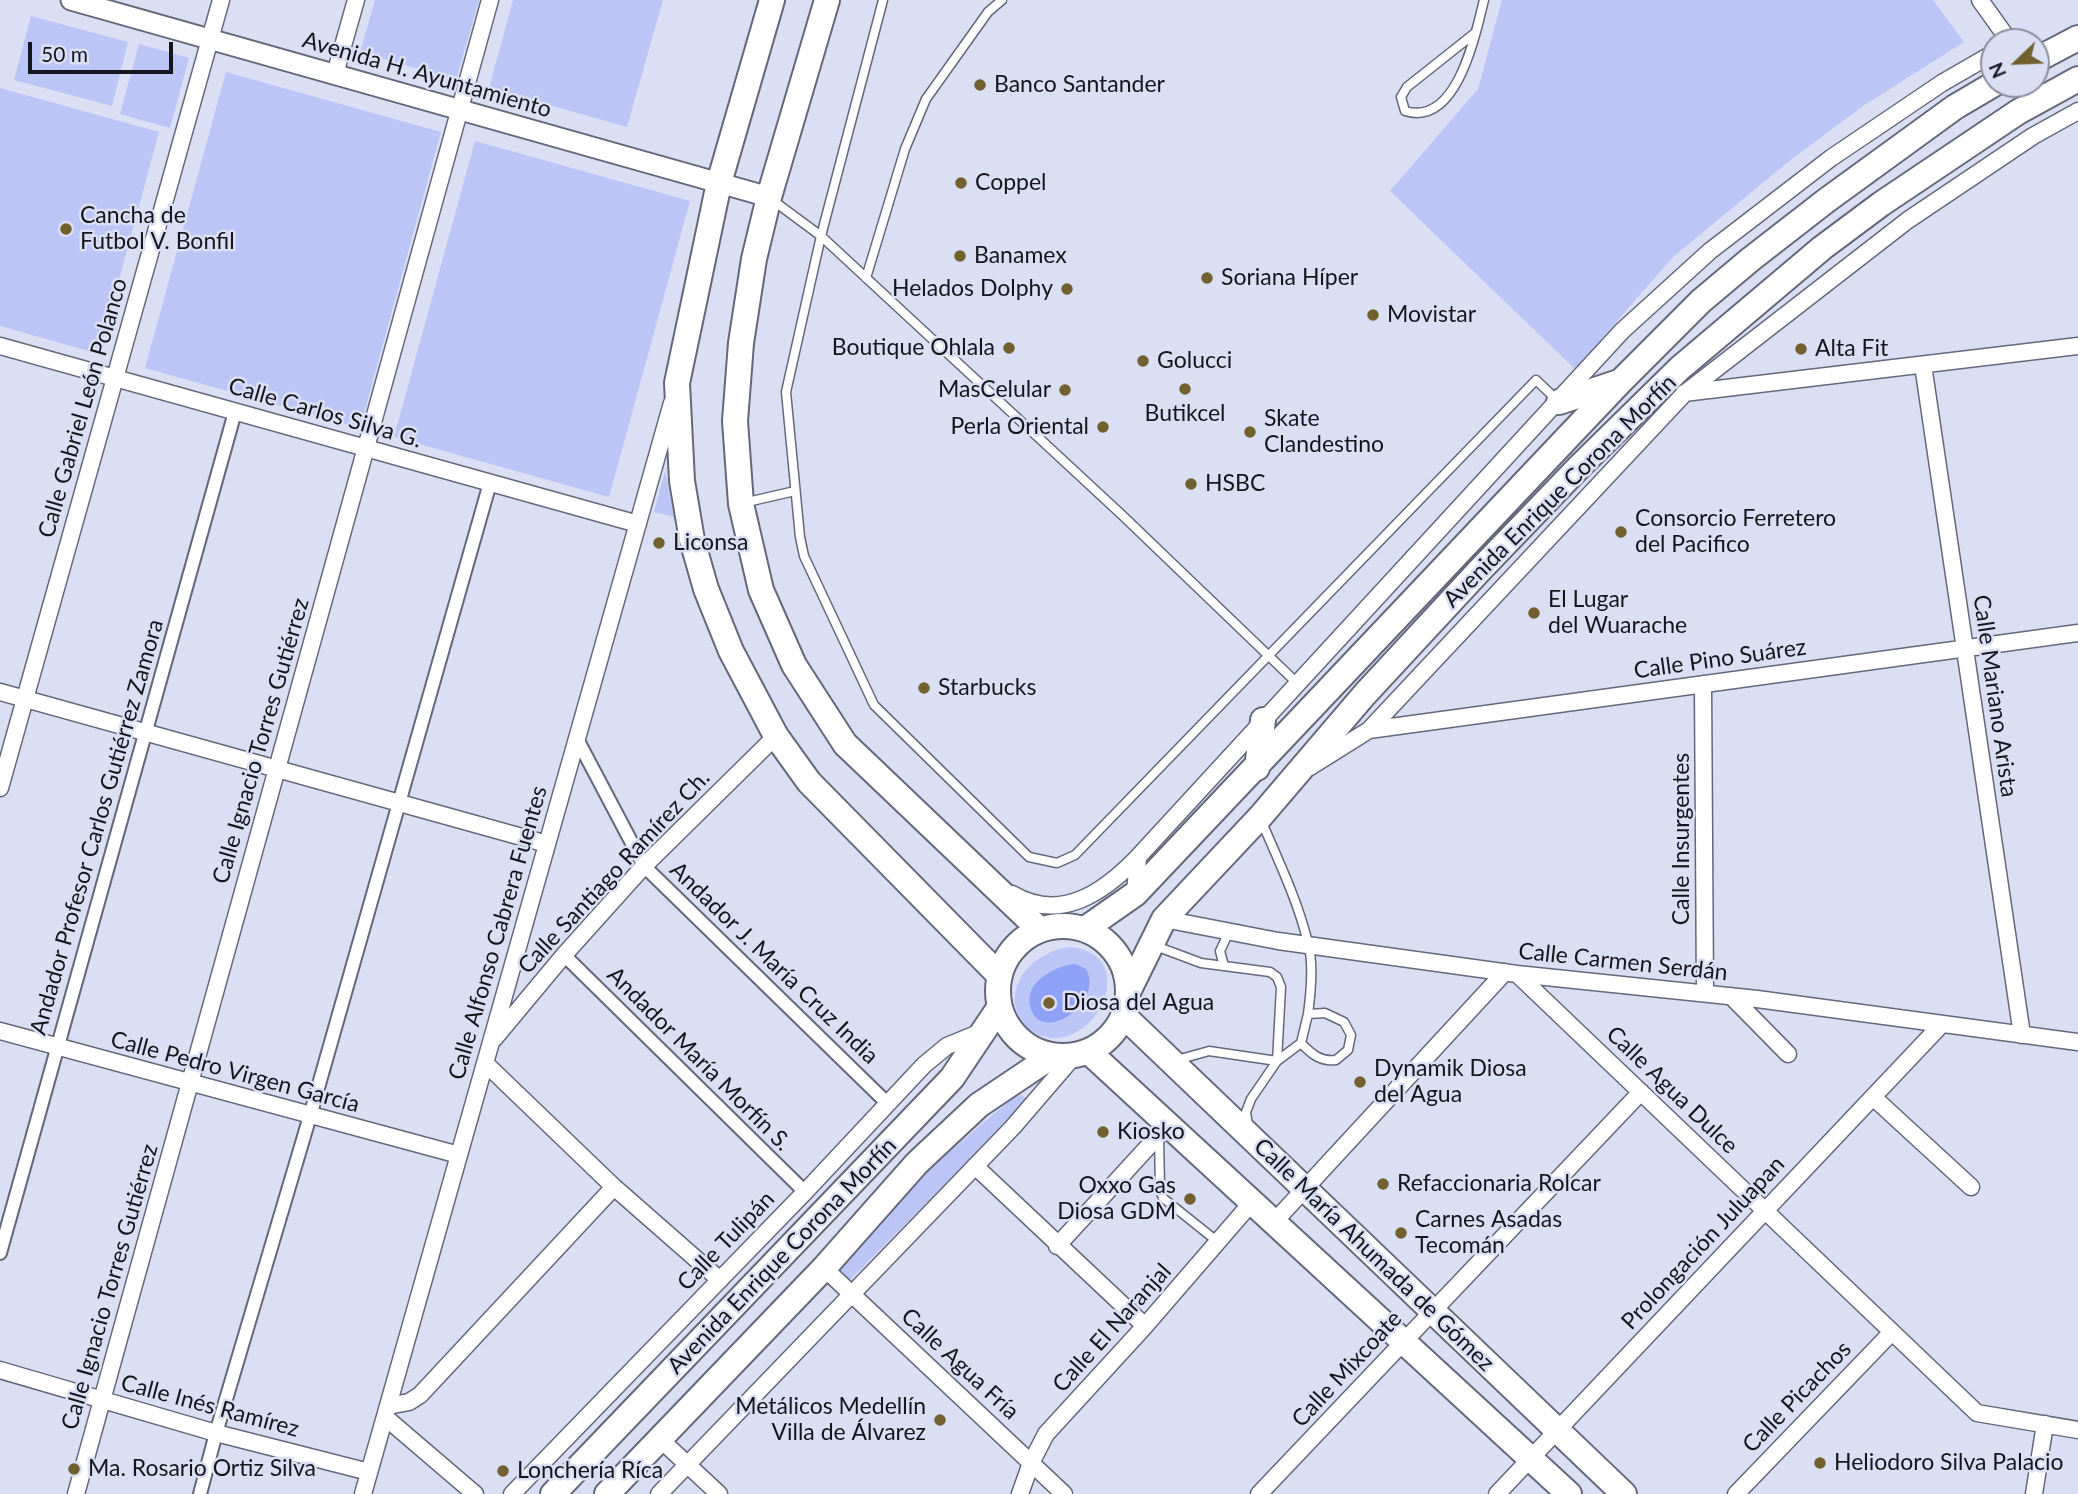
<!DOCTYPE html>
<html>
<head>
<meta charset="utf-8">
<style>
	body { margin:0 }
	#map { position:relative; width:2078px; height:1494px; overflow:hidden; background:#dadff4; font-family:Lato,sans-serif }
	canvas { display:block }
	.north { position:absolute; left:1980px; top:28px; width:70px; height:70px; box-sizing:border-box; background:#dadff4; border:2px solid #8b8f9e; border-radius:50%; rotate:247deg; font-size:19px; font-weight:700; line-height:28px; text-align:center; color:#15161d }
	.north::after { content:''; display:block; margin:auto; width:24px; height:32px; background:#72602e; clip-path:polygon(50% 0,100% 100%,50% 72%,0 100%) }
	.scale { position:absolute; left:28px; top:42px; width:145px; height:32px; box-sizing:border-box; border:4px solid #15161d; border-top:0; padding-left:9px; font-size:21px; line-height:24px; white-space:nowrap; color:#15161d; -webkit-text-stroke:5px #dadff4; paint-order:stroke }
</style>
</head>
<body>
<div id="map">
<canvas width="2078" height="1494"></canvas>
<div class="north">N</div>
<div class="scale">50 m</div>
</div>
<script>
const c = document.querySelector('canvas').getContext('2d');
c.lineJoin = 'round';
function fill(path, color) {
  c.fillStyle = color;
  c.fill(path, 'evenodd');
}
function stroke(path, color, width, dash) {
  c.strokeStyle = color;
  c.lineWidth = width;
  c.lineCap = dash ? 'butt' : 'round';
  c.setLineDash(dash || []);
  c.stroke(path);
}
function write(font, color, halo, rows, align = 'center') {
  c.font = font + ' Lato,sans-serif';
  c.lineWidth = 5;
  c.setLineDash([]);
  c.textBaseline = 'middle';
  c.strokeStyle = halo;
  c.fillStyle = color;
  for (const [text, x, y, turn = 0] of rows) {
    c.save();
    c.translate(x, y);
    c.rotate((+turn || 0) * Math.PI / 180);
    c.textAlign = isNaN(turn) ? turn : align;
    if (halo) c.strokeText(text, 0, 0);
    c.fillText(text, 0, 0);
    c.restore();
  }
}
fill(new Path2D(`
	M 375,0 L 479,0 L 456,80 L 360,52 Z
	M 513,0 L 663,0 L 627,127 L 489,88 Z
	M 1502,0 L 1933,0 L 1964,42 L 1863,106 L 1788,162 L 1673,257 L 1575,369 L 1390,191 L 1478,89 Z
	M 31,16 L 128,42 L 112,106 L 14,80 Z
	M 139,44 L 189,58 L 170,128 L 120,114 Z
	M 226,72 L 441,132 L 360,428 L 145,368 Z
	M 0,88 L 159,132 L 99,354 L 0,326 Z
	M 475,141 L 690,201 L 609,497 L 394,437 Z
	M 665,471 L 674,517 L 654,512 Z
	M 1072,947 C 1146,957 1090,1064 1033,1032 C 1025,1028 1020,1020 1017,1011 C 1006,978 1042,948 1072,947 ZM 1064,966 L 1087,993 C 1079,1009 1067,1022 1048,1022 L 1048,973 Z
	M 1022,1095 L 1028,1100 L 850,1280 L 837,1267 L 922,1175 L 1015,1096 Z`), '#bbc6f6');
fill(new Path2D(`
	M 1076,964 L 1086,969 C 1105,1003 1040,1047 1030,1006 C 1028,997 1031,988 1038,981 C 1047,972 1063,964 1076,964 Z`), '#8fa0f7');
const service = new Path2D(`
	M 883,0 L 821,236 L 786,392 L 800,537 L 804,556 L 874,705 L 1029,857 L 1057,863 L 1075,855 L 1536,380 L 1556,399
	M 1475,33 L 1407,87 L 1401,97 L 1405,111 C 1457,127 1475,36 1484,0
	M 771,199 L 821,236 L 1122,515 L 1297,683
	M 866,278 L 905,149 L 926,99 L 988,12 L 1002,0
	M 743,503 L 795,491
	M 1261,820 C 1278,860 1298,901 1308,943 C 1314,964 1311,992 1308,1014
	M 1153,945 L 1201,963 L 1270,972 L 1277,977 L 1281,987 L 1277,1061 L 1209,1051 L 1177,1060
	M 1224,966 L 1220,951 L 1229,932
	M 1325,1013 L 1344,1022 L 1351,1035 L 1348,1050 L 1336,1060 C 1321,1062 1311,1054 1301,1043 L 1308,1014 Z
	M 1248,1125 L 1246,1112 L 1251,1099 L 1277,1061 L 1301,1043
	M 1159,1135 L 1160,1190 L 1163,1198 L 1218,1242`);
const pedestrian = new Path2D(`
	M 577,739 L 644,866 L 887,1103
	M 564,955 L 805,1192
	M 0,1253 L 235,412
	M 200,1494 L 216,1433 L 310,1116 L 490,483`);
const minor = new Path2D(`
	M 1980,0 L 2010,42
	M 335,74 L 356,0
	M 0,346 L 638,524
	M 1923,365 L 2022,1035
	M 1684,393 L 2078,346
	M 1703,684 L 1705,993
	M 0,692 L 547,844
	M 1369,730 L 2078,633
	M 1310,767 L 1369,730 L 1685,393 L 1908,220 L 2033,136 L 2078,111
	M 0,788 L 221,0
	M 1012,894 C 1061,923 1104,892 1138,857
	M 1135,894 L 1138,857 L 1622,331 L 1710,251 L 1831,158 L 1942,83 L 1994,53
	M 1164,919 L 1278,941 L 1517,974 L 1757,999 L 2078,1042
	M 1517,974 L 1977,1413 L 2078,1430
	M 1731,996 L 1788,1054
	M 0,1031 L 459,1155
	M 494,1039 L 564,955 L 644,866 L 776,736
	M 485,1063 L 614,1187 L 720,1280
	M 1873,1097 L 1971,1187
	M 975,1166 L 1145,1326
	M 1275,1221 L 1505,972
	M 1057,1246 L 1169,1124
	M 824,1268 L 1064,1494
	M 0,1370 L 216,1433 L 369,1472
	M 388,1406 L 409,1402 L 420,1395 L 614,1187
	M 385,1417 L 475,1494
	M 660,1439 L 719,1494
	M 76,1494 L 490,0
	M 363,1494 L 672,403
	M 512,1494 L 805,1192 L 924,1065 L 947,1046 L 981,1032
	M 659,1494 L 1013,1127 L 1074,1056
	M 1020,1494 L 1031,1463 L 1046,1434 L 1145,1326 L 1253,1201
	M 1259,1494 L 1641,1092
	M 1497,1494 L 1942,1024
	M 1736,1494 L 1892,1332
	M 2034,1494 L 2045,1424`);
const tertiary = new Path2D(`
	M 71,0 L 769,197`);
const primary = new Path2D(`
	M 772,0 L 719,183 L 677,383 L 682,481 L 692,540 L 706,589 L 731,651 L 776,736 L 809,782 L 999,975
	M 827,0 L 769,197 L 754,259 L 741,343 L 735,421 L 741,504 L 761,590 L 794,665 L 845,744 L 1039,929
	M 2036,60 L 2078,38
	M 1559,402 L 1619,382
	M 1257,768 L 1263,720
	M998 991a65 65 0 1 1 130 0a65 65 0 1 1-130 0Z
	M 1085,929 L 1135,894 L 1620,382 L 1701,301 L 1751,259 L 1827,200 L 1955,107 L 1994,84
	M 1128,992 L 1164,919 L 1260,817 L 1365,694 L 1479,571 L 1579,467 L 1680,368 L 1822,248 L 1881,204 L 2018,112 L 2078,79
	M 1124,1016 L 1624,1494
	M 1089,1052 L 1569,1494
	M 553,1494 L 952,1078 L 999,1008
	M 607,1494 L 824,1268 L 917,1163 L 979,1105 L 1052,1056`);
stroke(service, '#64687a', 11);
stroke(pedestrian, '#64687a', 16);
stroke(minor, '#64687a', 19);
stroke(tertiary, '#64687a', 23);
stroke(primary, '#64687a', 28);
stroke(service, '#fff', 8);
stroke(pedestrian, '#fff', 12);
stroke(minor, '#fff', 16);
stroke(tertiary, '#fff', 19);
stroke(primary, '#fff', 24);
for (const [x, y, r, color] of [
	[980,85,7,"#72602e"],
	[961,183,7,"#72602e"],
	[66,229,7,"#72602e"],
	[960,256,7,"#72602e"],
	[1207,278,7,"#72602e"],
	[1067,289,7,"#72602e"],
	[1373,315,7,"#72602e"],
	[1009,348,7,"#72602e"],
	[1801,349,7,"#72602e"],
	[1143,361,7,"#72602e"],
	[1185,389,7,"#72602e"],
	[1065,390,7,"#72602e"],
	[1103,427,7,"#72602e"],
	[1250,432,7,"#72602e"],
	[1191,484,7,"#72602e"],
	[1621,532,7,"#72602e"],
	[659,543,7,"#72602e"],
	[1534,613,7,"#72602e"],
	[924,688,7,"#72602e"],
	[1049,1003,7,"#72602e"],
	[1360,1082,7,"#72602e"],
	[1103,1132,7,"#72602e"],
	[1383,1184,7,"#72602e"],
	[1190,1199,7,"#72602e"],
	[1401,1233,7,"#72602e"],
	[940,1420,7,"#72602e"],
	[1820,1463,7,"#72602e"],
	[74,1469,7,"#72602e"],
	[503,1471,7,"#72602e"]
]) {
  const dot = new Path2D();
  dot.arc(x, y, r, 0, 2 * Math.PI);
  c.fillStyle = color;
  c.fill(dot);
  stroke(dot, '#dadff4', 2.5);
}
write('23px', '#15161d', '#dadff4', [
	["Avenida H. Ayuntamiento",427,75,16],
	["Calle Gabriel León Polanco",83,408,-74],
	["Calle Carlos Silva G.",325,413,16],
	["Avenida Enrique Corona Morfín",1560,491,-45],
	["Calle Pino Suárez",1720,659,-8],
	["Calle Mariano Arista",1995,696,82],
	["Calle Ignacio Torres Gutiérrez",261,741,-74],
	["Andador Profesor Carlos Gutiérrez Zamora",97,827,-74],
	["Calle Insurgentes",1682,839,-90],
	["Calle Santiago Ramírez Ch.",614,872,-47],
	["Calle Alfonso Cabrera Fuentes",498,933,-74],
	["Calle Carmen Serdán",1623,962,6],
	["Andador J. María Cruz India",774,963,44],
	["Andador María Morfín S.",699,1059,45],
	["Calle Pedro Virgen García",235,1072,15],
	["Calle Agua Dulce",1672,1090,44],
	["Calle Tulipán",726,1241,-46],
	["Prolongación Juluapan",1703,1243,-47],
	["Calle María Ahumada de Gómez",1374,1255,44],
	["Avenida Enrique Corona Morfín",782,1256,-46],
	["Calle Ignacio Torres Gutiérrez",110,1287,-74],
	["Calle El Naranjal",1112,1328,-48],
	["Calle Agua Fría",960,1364,43],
	["Calle Mixcoate",1347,1369,-47],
	["Calle Picachos",1797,1397,-46],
	["Calle Inés Ramírez",210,1406,15]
]);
write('23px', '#15161d', '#dadff4', [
	["Banco Santander",994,85],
	["Coppel",975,183],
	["Cancha de",80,216],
	["Futbol V. Bonfil",80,242],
	["Banamex",974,256],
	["Soriana Híper",1221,278],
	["Helados Dolphy",1053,289,"right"],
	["Movistar",1387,315],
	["Boutique Ohlala",995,348,"right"],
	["Alta Fit",1815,349],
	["Golucci",1157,361],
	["MasCelular",1051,390,"right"],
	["Butikcel",1185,414,"center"],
	["Skate",1264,419],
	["Clandestino",1264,445],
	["Perla Oriental",1089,427,"right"],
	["HSBC",1205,484],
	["Consorcio Ferretero",1635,519],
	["del Pacifico",1635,545],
	["Liconsa",673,543],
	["El Lugar",1548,600],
	["del Wuarache",1548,626],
	["Starbucks",938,688],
	["Diosa del Agua",1063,1003],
	["Dynamik Diosa",1374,1069],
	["del Agua",1374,1095],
	["Kiosko",1117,1132],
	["Refaccionaria Rolcar",1397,1184],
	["Oxxo Gas",1176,1186,"right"],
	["Diosa GDM",1176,1212,"right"],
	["Carnes Asadas",1415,1220],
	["Tecomán",1415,1246],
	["Metálicos Medellín",926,1407,"right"],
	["Villa de Álvarez",926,1433,"right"],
	["Heliodoro Silva Palacio",1834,1463],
	["Ma. Rosario Ortiz Silva",88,1469],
	["Lonchería Ríca",517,1471]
], 'left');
</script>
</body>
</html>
